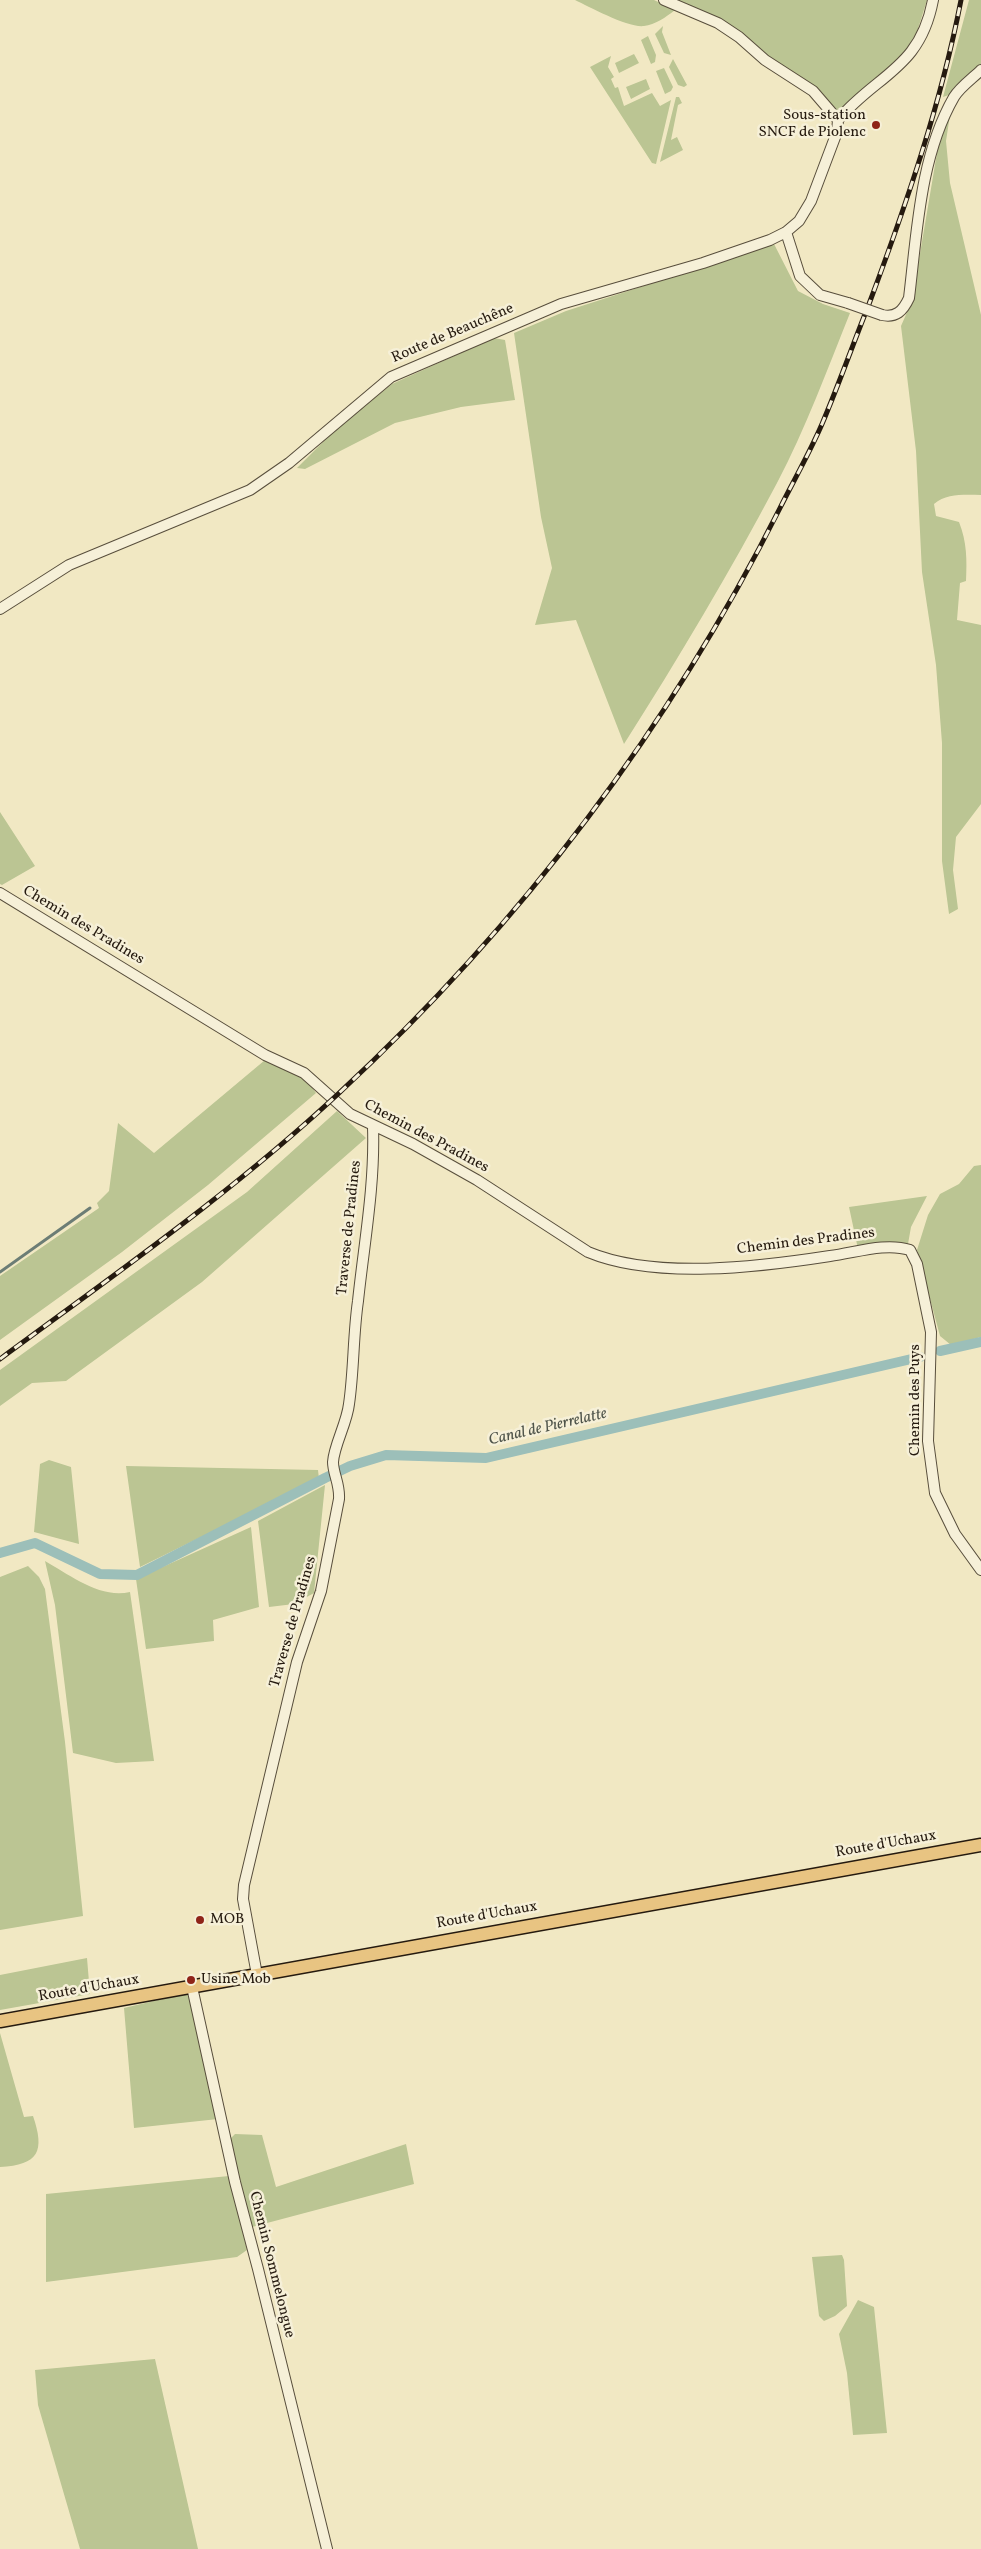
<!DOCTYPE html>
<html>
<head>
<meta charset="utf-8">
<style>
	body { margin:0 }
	canvas { display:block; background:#f1e8c3 }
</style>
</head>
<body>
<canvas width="981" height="2549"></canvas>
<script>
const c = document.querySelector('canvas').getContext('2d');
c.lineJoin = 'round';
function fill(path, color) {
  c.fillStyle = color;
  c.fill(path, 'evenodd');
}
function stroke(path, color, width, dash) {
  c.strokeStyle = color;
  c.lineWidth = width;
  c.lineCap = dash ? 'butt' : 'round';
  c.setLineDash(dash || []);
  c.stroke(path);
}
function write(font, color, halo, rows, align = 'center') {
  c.font = font + ' Vollkorn,serif';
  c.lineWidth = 5;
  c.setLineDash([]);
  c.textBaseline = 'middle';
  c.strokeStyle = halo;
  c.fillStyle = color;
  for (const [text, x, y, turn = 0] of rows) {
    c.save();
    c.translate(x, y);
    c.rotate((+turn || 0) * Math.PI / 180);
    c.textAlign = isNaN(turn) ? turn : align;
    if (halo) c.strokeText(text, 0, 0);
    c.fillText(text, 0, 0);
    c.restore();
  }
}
fill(new Path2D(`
	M 575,0 L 654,0 L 675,10 C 666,17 655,25 644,26 C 628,28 590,7 575,0 Z
	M 677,0 L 927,0 L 917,32 L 906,53 L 838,111 L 813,87 Z
	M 969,0 L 981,0 L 981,64 L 949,95 L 943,97 Z
	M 663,26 L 662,32 L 671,55 L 664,53 L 655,34 Z
	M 648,36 L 656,55 L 655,62 L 651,64 L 641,40 Z
	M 634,54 L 639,63 L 619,73 L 615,63 Z
	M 611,56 L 608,67 L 614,77 L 611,79 L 615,88 L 618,87 L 624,106 L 652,93 L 660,106 L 671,100 L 656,164 L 652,163 L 590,67 Z
	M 673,59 L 687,85 L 684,87 L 678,85 L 669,67 Z
	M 664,68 L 673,87 L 671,91 L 665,94 L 656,71 Z
	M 646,79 L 650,89 L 631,99 L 626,87 Z
	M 676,97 L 679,97 L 682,103 L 678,105 L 671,140 L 677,137 L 683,150 L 660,162 Z
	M 950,115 L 946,141 L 950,183 L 981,315 L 981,495 C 965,495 947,493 934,504 L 936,516 L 959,522 C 967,542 967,560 966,581 L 960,583 L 957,620 L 981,625 L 981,804 L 956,837 L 953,870 L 958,909 L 949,914 L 942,861 L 942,743 L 936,665 L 922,572 L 916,451 L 901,326 L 912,301 L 938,147 Z
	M 774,244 L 798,291 L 823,304 L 850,313 C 827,370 806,428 777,483 C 730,572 678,659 624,744 L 576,620 L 535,625 L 552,568 L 541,517 L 514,333 L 566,311 Z
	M 494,338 L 505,340 L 515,400 L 461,407 L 395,423 L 305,469 L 297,468 L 334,431 L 392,384 Z
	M 0,812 L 35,866 L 2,885 L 0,884 Z
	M 265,1060 L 306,1079 L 316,1093 L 208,1185 L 122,1252 L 0,1340 L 0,1276 L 99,1208 L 97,1203 L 109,1191 L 118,1123 L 154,1153 Z
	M 337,1111 L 366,1138 L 202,1282 L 66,1381 L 32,1383 L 0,1406 L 0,1370 L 247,1192 Z
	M 981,1165 L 981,1337 L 951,1345 L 940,1336 L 917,1250 L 928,1215 L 940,1194 L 959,1184 L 974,1166 Z
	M 927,1196 L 911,1227 L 908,1244 L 887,1243 L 858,1249 L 849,1207 Z
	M 49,1460 L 71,1467 L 79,1544 L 34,1532 L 40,1464 Z
	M 126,1466 L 318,1470 L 319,1479 L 140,1567 Z
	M 325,1485 L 314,1593 L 294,1604 L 269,1607 L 258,1521 Z
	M 251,1527 L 259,1607 L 213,1620 L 214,1641 L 146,1649 L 136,1579 Z
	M 45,1561 C 70,1575 100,1599 130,1592 L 154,1761 L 116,1763 L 73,1753 L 55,1605 Z
	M 28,1566 L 39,1577 L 45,1589 L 65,1742 L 83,1916 L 0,1930 L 0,1577 Z
	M 87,1958 L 90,1994 L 0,2010 L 0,1975 Z
	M 188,1993 L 218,2119 L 134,2128 L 124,2008 Z
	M 0,2033 L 24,2117 L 33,2116 C 45,2151 39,2165 0,2167 Z
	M 235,2134 L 262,2135 L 276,2187 L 406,2144 L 414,2184 L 252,2227 L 230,2139 Z
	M 229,2176 L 247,2250 L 237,2257 L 46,2282 L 46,2194 Z
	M 842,2255 L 844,2260 L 847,2306 L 835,2316 L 824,2321 L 819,2316 L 812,2257 Z
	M 858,2300 L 874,2307 L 887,2433 L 853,2435 L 847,2373 L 839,2334 Z
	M 155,2359 L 198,2549 L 80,2549 L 38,2405 L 35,2370 Z`), '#bbc593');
stroke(new Path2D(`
	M 0,1272 L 90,1208`), '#6c7d75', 3);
stroke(new Path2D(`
	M 940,1351 L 981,1342
	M 0,1553 L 35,1543 L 100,1574 L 137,1575 L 325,1478 L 350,1466 L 386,1455 L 486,1458 L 920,1357`), '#9cbfb9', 10);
const minor = new Path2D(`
	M 664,0 L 718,23 L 739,37 L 765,60 L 813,91 L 838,120
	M 838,120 C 877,74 920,69 933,0
	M 786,232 L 800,276 L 820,295 L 848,303
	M 882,315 C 896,318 903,311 909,298 C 917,232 920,156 954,97 C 960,87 973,78 981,70
	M 0,609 L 69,565 L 250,490 L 289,463 L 391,377 L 561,304 L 703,263 L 770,240 L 786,232 L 799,221 L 811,201 L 837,132 L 838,120
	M 0,893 L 265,1055 L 304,1073 L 350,1114 L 413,1144 L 477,1180 L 588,1252 C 655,1280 759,1267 830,1256 C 855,1253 885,1242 910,1250 L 917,1264 L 931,1332 L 928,1441 L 935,1493 L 955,1534 L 981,1570
	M 257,1975 L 243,1899 L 244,1885 L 297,1662 L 321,1591 L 339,1499 C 340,1484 333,1474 333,1462 C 334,1445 347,1423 349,1404 C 354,1370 353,1335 358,1301 C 364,1244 375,1185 373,1127
	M 192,1987 L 235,2182 L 258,2269 L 327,2549`);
const major = new Path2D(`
	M 0,2021 L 981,1845`);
stroke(minor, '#584e3c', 12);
stroke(major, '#251a0f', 15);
stroke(minor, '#f6f0d8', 10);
stroke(major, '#e8c482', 12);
const rail = new Path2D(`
	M 0,1359 C 115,1274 233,1192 338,1094 C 519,926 669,729 780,508 C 794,480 810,452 822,424 C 839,384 853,344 869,304 C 906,205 941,104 961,0`);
stroke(rail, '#251a0f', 5);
stroke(rail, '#f6f0d8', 3, [9]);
const minorBridge = new Path2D(`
	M 848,303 L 882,315`);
stroke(minorBridge, '#584e3c', 12, []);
stroke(minorBridge, '#f6f0d8', 10);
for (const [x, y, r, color] of [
	[876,125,5,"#8f2418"],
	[200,1920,5,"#8f2418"],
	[191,1980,5,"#8f2418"]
]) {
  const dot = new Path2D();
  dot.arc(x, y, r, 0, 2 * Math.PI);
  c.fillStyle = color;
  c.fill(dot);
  stroke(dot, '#f6f0d8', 2);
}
write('15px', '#251a0f', '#f6f0d8', [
	["Sous-station",866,116,"right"],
	["SNCF de Piolenc",866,133,"right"],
	["MOB",210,1920],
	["Usine Mob",201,1980]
], 'left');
write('15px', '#251a0f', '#f6f0d8', [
	["Route de Beauchêne",453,334,-23],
	["Chemin des Pradines",83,926,31],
	["Chemin des Pradines",426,1137,28],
	["Traverse de Pradines",350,1228,-84],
	["Chemin des Pradines",806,1242,-7],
	["Chemin des Puys",916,1400,-90],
	["Traverse de Pradines",294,1622,-74],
	["Route d'Uchaux",886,1845,-10],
	["Route d'Uchaux",487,1916,-10],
	["Route d'Uchaux",89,1989,-10],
	["Chemin Sommelongue",271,2265,76]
]);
write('italic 16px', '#4f544a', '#f6f0d8', [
	["Canal de Pierrelatte",548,1428,-13]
]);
</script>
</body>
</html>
